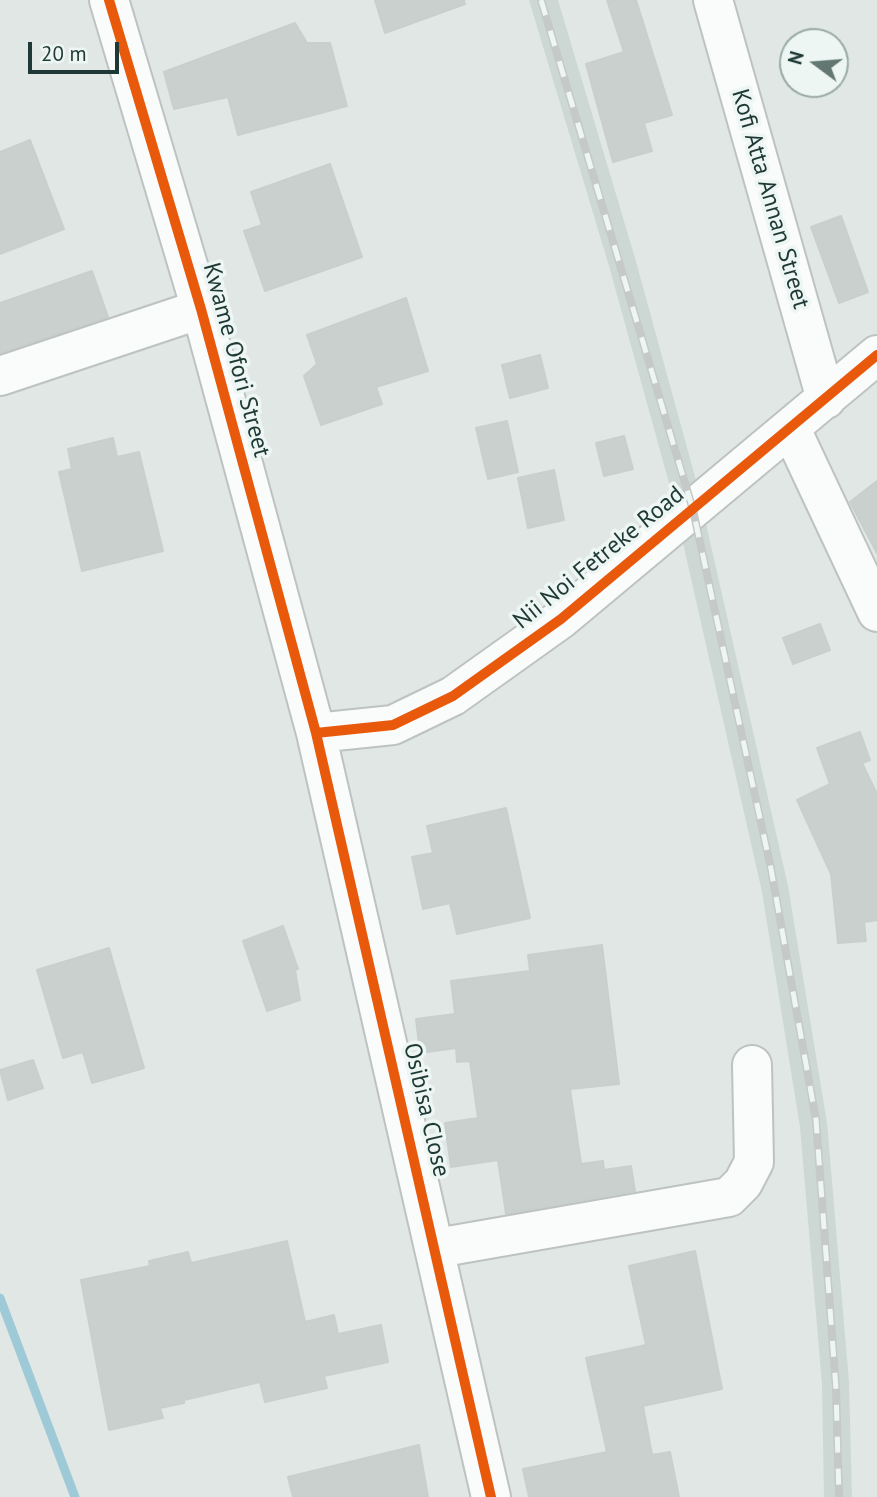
<!DOCTYPE html>
<html>
<head>
<meta charset="utf-8">
<style>
	body { margin:0 }
	#map { position:relative; width:877px; height:1497px; overflow:hidden; background:#e0e7e4; font-family:"PT Sans",sans-serif }
	canvas { display:block }
	.north { position:absolute; left:779px; top:28px; width:70px; height:70px; box-sizing:border-box; background:#edf6f3; border:2px solid #9aaaa7; border-radius:50%; rotate:286deg; font-size:19px; font-weight:700; line-height:28px; text-align:center; color:#1e3935 }
	.north::after { content:''; display:block; margin:auto; width:24px; height:32px; background:#627672; clip-path:polygon(50% 0,100% 100%,50% 72%,0 100%) }
	.scale { position:absolute; left:28px; top:42px; width:91px; height:32px; box-sizing:border-box; border:4px solid #1e3935; border-top:0; padding-left:9px; font-size:21px; line-height:24px; white-space:nowrap; color:#1e3935; -webkit-text-stroke:5px #edf6f3; paint-order:stroke }
</style>
</head>
<body>
<div id="map">
<canvas width="877" height="1497"></canvas>
<div class="north">N</div>
<div class="scale">20 m</div>
</div>
<script>
const c = document.querySelector('canvas').getContext('2d');
c.lineJoin = 'round';
function fill(path, color) {
  c.fillStyle = color;
  c.fill(path, 'evenodd');
}
function stroke(path, color, width, dash) {
  c.strokeStyle = color;
  c.lineWidth = width;
  c.lineCap = dash ? 'butt' : 'round';
  c.setLineDash(dash || []);
  c.stroke(path);
}
function write(font, color, halo, rows, align = 'center') {
  c.font = font + ' "PT Sans",sans-serif';
  c.lineWidth = 7;
  c.setLineDash([]);
  c.textBaseline = 'middle';
  c.strokeStyle = halo;
  c.fillStyle = color;
  for (const [text, x, y, turn = 0] of rows) {
    c.save();
    c.translate(x, y);
    c.rotate((+turn || 0) * Math.PI / 180);
    c.textAlign = isNaN(turn) ? turn : align;
    if (halo) c.strokeText(text, 0, 0);
    c.fillText(text, 0, 0);
    c.restore();
  }
}
fill(new Path2D(`
	M 529,0 L 558,0 L 635,258 L 697,484 L 788,886 L 827,1123 L 849,1382 L 852,1497 L 824,1497 L 822,1384 L 800,1127 L 762,892 L 671,490 L 609,266 Z`), '#cdd8d4');
stroke(new Path2D(`
	M 0,1298 L 75,1497`), '#9ec9d7', 9);
const building = new Path2D(`
	M 375,0 L 464,0 L 465,4 L 385,33 Z
	M 607,0 L 636,0 L 672,115 L 644,123 L 652,151 L 613,162 L 586,64 L 624,52 Z
	M 295,23 L 307,43 L 330,43 L 347,106 L 238,135 L 228,97 L 174,109 L 164,72 Z
	M 30,140 L 64,229 L 0,254 L 0,152 Z
	M 330,164 L 362,257 L 265,291 L 244,231 L 262,225 L 251,192 Z
	M 841,216 L 868,292 L 839,303 L 811,227 Z
	M 92,271 L 108,317 L 0,353 L 0,303 Z
	M 406,298 L 428,371 L 376,387 L 382,404 L 321,425 L 304,376 L 317,364 L 307,335 Z
	M 540,355 L 548,388 L 510,398 L 502,365 Z
	M 507,421 L 518,472 L 488,479 L 476,428 Z
	M 624,436 L 633,469 L 604,476 L 596,443 Z
	M 113,438 L 117,457 L 139,452 L 163,551 L 82,571 L 59,472 L 72,469 L 68,449 Z
	M 554,470 L 564,520 L 528,528 L 518,478 Z
	M 877,481 L 877,553 L 850,502 Z
	M 820,624 L 830,650 L 793,664 L 783,638 Z
	M 860,732 L 870,760 L 862,763 L 877,794 L 877,920 L 864,922 L 866,941 L 838,943 L 831,874 L 797,800 L 830,784 L 817,748 Z
	M 506,808 L 530,918 L 457,934 L 450,903 L 423,909 L 412,857 L 433,853 L 427,826 Z
	M 283,926 L 298,969 L 295,970 L 300,1000 L 267,1011 L 243,941 Z
	M 602,945 L 619,1084 L 570,1089 L 581,1164 L 603,1161 L 604,1170 L 631,1166 L 635,1191 L 506,1214 L 498,1160 L 451,1167 L 445,1123 L 478,1118 L 470,1061 L 457,1062 L 456,1048 L 420,1053 L 416,1019 L 455,1014 L 451,981 L 530,971 L 528,955 Z
	M 109,948 L 144,1068 L 92,1083 L 83,1052 L 63,1058 L 37,970 Z
	M 33,1060 L 43,1088 L 8,1100 L 0,1070 Z
	M 287,1241 L 305,1322 L 334,1315 L 338,1334 L 381,1325 L 388,1362 L 324,1376 L 327,1388 L 265,1402 L 260,1382 L 184,1400 L 184,1403 L 160,1408 L 163,1418 L 109,1430 L 81,1280 L 150,1266 L 149,1261 L 188,1252 L 191,1263 Z
	M 695,1251 L 722,1389 L 643,1406 L 652,1455 L 670,1452 L 679,1497 L 529,1497 L 523,1469 L 607,1452 L 586,1358 L 646,1345 L 629,1266 Z
	M 419,1445 L 428,1497 L 293,1497 L 288,1477 Z`);
fill(building, '#cad0ce');
stroke(building, '#c9cfcd', 2);
const minor = new Path2D(`
	M 109,0 L 201,309 L 316,733 L 491,1497
	M 713,0 L 826,399
	M 0,376 L 201,309
	M 791,429 L 877,612
	M 316,733 L 393,725 L 453,696 L 561,619 L 877,355
	M 437,1248 L 729,1197 L 743,1183 L 754,1162 L 752,1065`);
stroke(minor, '#bdc3c1', 42);
stroke(minor, '#fafbfb', 38);
const rail = new Path2D(`
	M 541,0 L 693,510 L 771,869 L 816,1120 L 836,1389 L 839,1497`);
stroke(rail, '#c5c9c8', 8);
stroke(rail, '#edf6f3', 5, [16]);
stroke(new Path2D(`
	M 109,0 L 201,309 L 316,733 L 491,1497
	M 316,733 L 393,725 L 453,696 L 561,619 L 877,355`), '#e8590c', 10);
write('24px', '#1e3935', '#edf6f3', [
	["Kofi Atta Annan Street",770,199,74],
	["Kwame Ofori Street",236,360,75],
	["Nii Noi Fetreke Road",599,558,-39],
	["Osibisa Close",426,1110,77]
]);
</script>
</body>
</html>
